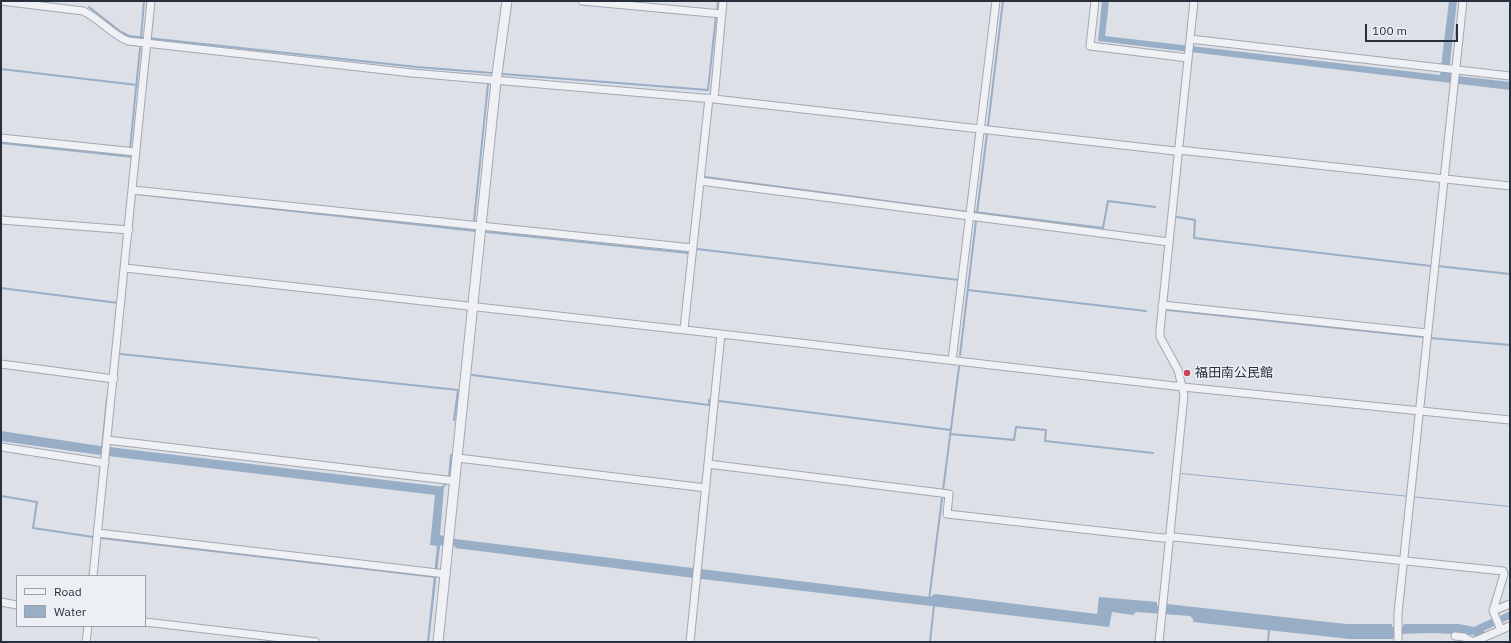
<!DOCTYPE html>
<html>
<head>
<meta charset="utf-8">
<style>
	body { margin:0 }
	#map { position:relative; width:1511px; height:643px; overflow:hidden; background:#dde0e6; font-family:"IBM Plex Sans",sans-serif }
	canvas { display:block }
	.frame { position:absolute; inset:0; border:2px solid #272e3c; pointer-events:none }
	.legend { position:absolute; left:16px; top:575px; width:130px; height:52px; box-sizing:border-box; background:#eceff4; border:1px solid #9da2aa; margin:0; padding:5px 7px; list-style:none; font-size:12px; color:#272e3c }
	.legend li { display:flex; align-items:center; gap:8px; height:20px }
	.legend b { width:20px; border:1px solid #9da2aa }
	.scale { position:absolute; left:1365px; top:24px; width:93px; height:18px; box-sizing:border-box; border:2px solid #272e3c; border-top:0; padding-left:5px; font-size:12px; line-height:14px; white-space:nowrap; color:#272e3c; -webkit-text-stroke:3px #eceff4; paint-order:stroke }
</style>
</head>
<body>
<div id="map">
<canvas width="1511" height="643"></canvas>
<div class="frame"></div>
<ul class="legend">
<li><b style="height:5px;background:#eff1f5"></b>Road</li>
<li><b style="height:11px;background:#98adc6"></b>Water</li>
</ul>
<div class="scale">100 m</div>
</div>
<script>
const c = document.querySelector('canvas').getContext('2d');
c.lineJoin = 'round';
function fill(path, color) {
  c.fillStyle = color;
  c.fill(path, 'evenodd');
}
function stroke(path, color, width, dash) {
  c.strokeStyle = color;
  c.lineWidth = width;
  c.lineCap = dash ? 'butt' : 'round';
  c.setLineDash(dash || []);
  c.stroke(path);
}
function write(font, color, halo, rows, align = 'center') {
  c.font = font + ' "IBM Plex Sans","Noto Sans JP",sans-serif';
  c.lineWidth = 3;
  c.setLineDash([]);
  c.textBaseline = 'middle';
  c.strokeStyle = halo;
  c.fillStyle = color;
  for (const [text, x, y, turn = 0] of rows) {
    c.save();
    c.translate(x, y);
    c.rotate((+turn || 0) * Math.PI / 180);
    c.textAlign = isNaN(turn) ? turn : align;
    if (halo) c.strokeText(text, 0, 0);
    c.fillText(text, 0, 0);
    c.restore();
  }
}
fill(new Path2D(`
	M 1102,1 L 1109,1 L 1105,36 L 1440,75 L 1449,1 L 1457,1 L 1449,71 L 1458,76 L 1510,82 L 1510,90 L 1098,41 Z
	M 1,431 L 100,446 L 444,487 L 440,535 L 455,539 L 930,597 L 935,594 L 1097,614 L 1099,597 L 1157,602 L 1157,606 L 1167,607 L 1167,604 L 1346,624 L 1392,624 L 1392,627 L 1403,627 L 1404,624 L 1459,624 L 1474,627 L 1491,619 L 1493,622 L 1501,618 L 1500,616 L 1510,611 L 1510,619 L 1503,622 L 1502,620 L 1494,623 L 1494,626 L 1484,631 L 1486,641 L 1489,642 L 1477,642 L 1474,635 L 1434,633 L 1394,634 L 1393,639 L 1350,639 L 1193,622 L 1193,619 L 1190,616 L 1136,612 L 1133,615 L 1112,612 L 1109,627 L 702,579 L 455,548 L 455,546 L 442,545 L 440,546 L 429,642 L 427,642 L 437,546 L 430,545 L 435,495 L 100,455 L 1,441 Z
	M 1181,473 L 1510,506 L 1510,507 L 1181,474 Z`), '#98adc6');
stroke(new Path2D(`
	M 89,7 L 121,32 L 129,36 L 417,67 L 492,73
	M 717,12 L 718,1
	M 141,38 L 144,1
	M 1,69 L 137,85
	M 503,74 L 708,90 L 716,16
	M 988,126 L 1003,1
	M 1,143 L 133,157
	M 130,149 L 140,48
	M 705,177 L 968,212
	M 137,194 L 476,231
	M 974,212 L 1103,228 L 1108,201 L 1155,207
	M 977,213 L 987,134
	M 1177,217 L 1195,220 L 1194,238 L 1431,266
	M 474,221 L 488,84
	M 487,232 L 688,253
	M 697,249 L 959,280
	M 1437,266 L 1510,274
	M 1,288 L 118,303
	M 968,290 L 1146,311
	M 1168,310 L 1423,337
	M 1430,338 L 1510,345
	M 121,354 L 458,390 L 454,420
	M 960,355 L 976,221
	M 472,375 L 709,405 L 709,400
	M 719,401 L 951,430
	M 950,434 L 1014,440 L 1016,427 L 1046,430 L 1045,441 L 1153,453
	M 102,448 L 107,399
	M 449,477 L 451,455
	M 441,488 L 446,484
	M 943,490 L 959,367
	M 1,496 L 37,502 L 33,528 L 93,537
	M 101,538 L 435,577
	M 929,600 L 942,498
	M 930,642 L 934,605
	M 1268,642 L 1269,629`), '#98adc6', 2);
const minor = new Path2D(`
	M 1,1 L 83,11 C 100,19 111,34 128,41 L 412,73 L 714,99 L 1175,151 L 1179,150 L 1510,186
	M 582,1 L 722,14
	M 1095,1 L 1090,46 L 1188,58
	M 1190,39 L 1510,76
	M 714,99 L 723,1
	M 1,138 L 136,152
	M 700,181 L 1169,242
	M 133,190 L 693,248
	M 1,220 L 129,230
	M 125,268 L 721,334 L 1183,387 L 1510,420
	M 1162,305 L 1427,333
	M 684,329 L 709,98
	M 952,360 L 996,1
	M 1,364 L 114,379
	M 107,440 L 455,481
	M 1,447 L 105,463
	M 458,458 L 706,488
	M 708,464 L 949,494 L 947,514 L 1163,538 L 1174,537 L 1503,571 L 1504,574 L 1493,611 L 1501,630
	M 98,533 L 446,574
	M 93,576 L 151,1
	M 1,602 L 17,605
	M 1493,611 L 1510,604
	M 145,622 L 316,642
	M 1455,636 L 1464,637 L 1473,642
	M 86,642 L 88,626
	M 690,642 L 721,334
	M 1159,642 L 1184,395 L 1178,370 L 1160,337 L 1160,330 L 1194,1
	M 1398,642 L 1398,613 L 1463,1
	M 1473,642 L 1510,626`);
const tertiary = new Path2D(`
	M 438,642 L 496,81 L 507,1`);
stroke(minor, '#a3a7b0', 9);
stroke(tertiary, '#a3a7b0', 11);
stroke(minor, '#eff1f5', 7);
stroke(tertiary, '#eff1f5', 9);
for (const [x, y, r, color] of [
	[1187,373,4,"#ca4353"]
]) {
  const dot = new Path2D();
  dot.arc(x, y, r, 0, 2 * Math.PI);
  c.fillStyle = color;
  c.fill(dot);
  stroke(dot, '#eceff4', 1.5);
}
write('13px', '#272e3c', '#eceff4', [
	["福田南公民館",1195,373]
], 'left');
</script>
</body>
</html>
